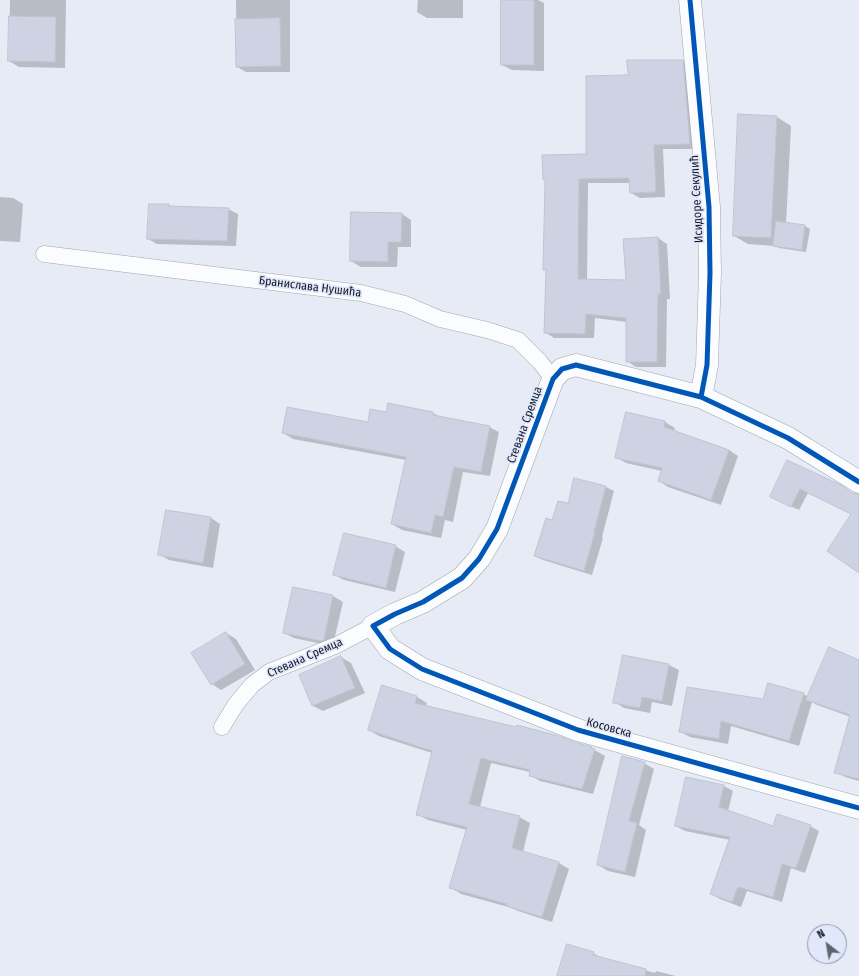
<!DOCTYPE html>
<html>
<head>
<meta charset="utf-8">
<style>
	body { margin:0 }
	#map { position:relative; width:859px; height:976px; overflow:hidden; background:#e7ebf6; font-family:"Fira Sans Condensed",sans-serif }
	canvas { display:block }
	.north { position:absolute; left:807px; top:924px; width:40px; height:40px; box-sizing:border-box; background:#e1e8fc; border:1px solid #9096a7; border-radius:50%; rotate:329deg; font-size:11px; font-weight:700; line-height:16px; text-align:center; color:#171b27 }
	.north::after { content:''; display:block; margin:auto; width:14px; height:18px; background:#60646f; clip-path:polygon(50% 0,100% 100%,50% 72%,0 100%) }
</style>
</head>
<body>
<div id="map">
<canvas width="859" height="976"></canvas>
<div class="north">N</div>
</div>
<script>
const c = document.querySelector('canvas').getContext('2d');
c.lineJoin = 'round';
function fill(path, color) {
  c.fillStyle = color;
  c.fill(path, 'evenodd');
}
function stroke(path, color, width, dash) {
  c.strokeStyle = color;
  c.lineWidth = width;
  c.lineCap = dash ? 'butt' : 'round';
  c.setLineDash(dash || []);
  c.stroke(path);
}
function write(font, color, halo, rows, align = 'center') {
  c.font = font + ' "Fira Sans Condensed",sans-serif';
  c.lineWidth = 3.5;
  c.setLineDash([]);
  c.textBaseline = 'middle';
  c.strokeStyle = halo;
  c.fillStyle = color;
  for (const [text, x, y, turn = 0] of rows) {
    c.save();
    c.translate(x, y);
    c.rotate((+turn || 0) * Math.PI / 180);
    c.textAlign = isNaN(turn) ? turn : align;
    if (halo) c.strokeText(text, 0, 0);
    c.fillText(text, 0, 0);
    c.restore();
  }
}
fill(new Path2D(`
	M 10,0 L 66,0 L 65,68 L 19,67 L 9,61 Z
	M 236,0 L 290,0 L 290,72 L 246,72 L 237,67 Z
	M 418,0 L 463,0 L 463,18 L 427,18 L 417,12 Z
	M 502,0 L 538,0 L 544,3 L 544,71 L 512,70 L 502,65 Z
	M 683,61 L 692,66 L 699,149 L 663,149 L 665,197 L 640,198 L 631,193 L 630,183 L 588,183 L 587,280 L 627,281 L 658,238 L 667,244 L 670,299 L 667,299 L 666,367 L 636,367 L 627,361 L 627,322 L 595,318 L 594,338 L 554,338 L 545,332 L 547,271 L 544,269 L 546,181 L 544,180 L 587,155 L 629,76 Z
	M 777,117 L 791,126 L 786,224 L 805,226 L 810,229 L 806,252 L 779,248 L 774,246 L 748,244 L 734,236 Z
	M 0,197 L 13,198 L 23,204 L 20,242 L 0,241 Z
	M 169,205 L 172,207 L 228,209 L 238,214 L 236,246 L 157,244 L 148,239 Z
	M 402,214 L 411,220 L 411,247 L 398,247 L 397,267 L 361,267 L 351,261 Z
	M 387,413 L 433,413 L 442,418 L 489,427 L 499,432 L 490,476 L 463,472 L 453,522 L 445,520 L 441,538 L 402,530 L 392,524 L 406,460 L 293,439 L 283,433 L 368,423 Z
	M 627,413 L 665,422 L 675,428 L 674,431 L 729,450 L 738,456 L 721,505 L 668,487 L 659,481 L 662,471 L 626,463 L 616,457 Z
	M 788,461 L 853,494 L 859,495 L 859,518 L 808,493 L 799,510 L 779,501 Z
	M 606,487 L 614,491 L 602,537 L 603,538 L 592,575 L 543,560 L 535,556 L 568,505 Z
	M 211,518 L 220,524 L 213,568 L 169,560 L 159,554 Z
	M 395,546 L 405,552 L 395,592 L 344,580 L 335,575 Z
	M 293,588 L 333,596 L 343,602 L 333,645 L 331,646 L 294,638 L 284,633 Z
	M 226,633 L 236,639 L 255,670 L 221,690 L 212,684 Z
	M 624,656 L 669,665 L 679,670 L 672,706 L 652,702 L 650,713 L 624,708 L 615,702 Z
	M 341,657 L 351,663 L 365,693 L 323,711 L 313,706 L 300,676 Z
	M 859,661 L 859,781 L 845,777 L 836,772 L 851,717 L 817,705 L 812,702 L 799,746 L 731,726 L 728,744 L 690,737 L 681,732 L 764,700 L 803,694 L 809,697 Z
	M 417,697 L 427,703 L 426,706 L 573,743 L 591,748 L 605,756 L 593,794 L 540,781 L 530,775 L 530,772 L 491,763 L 480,807 L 519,817 L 530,823 L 523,852 L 559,863 L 569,869 L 552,922 L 518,911 L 512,908 L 461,894 L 450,887 L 467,830 L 428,820 L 417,814 L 432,753 L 379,736 L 369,730 Z
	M 644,763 L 654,769 L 639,825 L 646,830 L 635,877 L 608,871 L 598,865 Z
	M 724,786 L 733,791 L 728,811 L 773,827 L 810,826 L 819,831 L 805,873 L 791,868 L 782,902 L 747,891 L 741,907 L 720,899 L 711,893 L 730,840 L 685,831 L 676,826 Z
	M 593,953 L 603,959 L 655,973 L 656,971 L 676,976 L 558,976 Z`), '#0003');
const building = new Path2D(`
	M 501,0 L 534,0 L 534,65 L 501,65 Z
	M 9,16 L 56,17 L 55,62 L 8,61 Z
	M 280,18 L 281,66 L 236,67 L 235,19 Z
	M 627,60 L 683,60 L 690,144 L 654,145 L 656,192 L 630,193 L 629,178 L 579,179 L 578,279 L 626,280 L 623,239 L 658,237 L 661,294 L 658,294 L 657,362 L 626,362 L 626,318 L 586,314 L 585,334 L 544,333 L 546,270 L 543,270 L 545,180 L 543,180 L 542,155 L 586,154 L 586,76 L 628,75 Z
	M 738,114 L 777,116 L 771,238 L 733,236 Z
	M 149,204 L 169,204 L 169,206 L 229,208 L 227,241 L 147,239 Z
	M 351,212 L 402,213 L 401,242 L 388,242 L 388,262 L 350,261 Z
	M 776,221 L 805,225 L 802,250 L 773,246 Z
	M 388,403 L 433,412 L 433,415 L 490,426 L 481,472 L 454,467 L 443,517 L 435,515 L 431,533 L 391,524 L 406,457 L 282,433 L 287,407 L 368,422 L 370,409 L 386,412 Z
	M 626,412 L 665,421 L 664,427 L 729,450 L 711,500 L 658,481 L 662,468 L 615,458 Z
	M 787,460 L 841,485 L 852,493 L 859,494 L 859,573 L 827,551 L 851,514 L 800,489 L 791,507 L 770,497 Z
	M 574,478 L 606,486 L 594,532 L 595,532 L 584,571 L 534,556 L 546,518 L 552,520 L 558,501 L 568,503 Z
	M 166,510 L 211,517 L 203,563 L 158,555 Z
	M 344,533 L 396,545 L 386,588 L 333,575 Z
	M 293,587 L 333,595 L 324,640 L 321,641 L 283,633 Z
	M 226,632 L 245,664 L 211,685 L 191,653 Z
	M 829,647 L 859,660 L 859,779 L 834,773 L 850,715 L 806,700 Z
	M 623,655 L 669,664 L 662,701 L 642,697 L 640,708 L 613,703 Z
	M 341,656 L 355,688 L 312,706 L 299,675 Z
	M 768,683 L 804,693 L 789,741 L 721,721 L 719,739 L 679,732 L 687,687 L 763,699 Z
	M 382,685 L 417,696 L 415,703 L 516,727 L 517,725 L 559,736 L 574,742 L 592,747 L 591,748 L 595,749 L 582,789 L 529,776 L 530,770 L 481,758 L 469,804 L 520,816 L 512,848 L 559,862 L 542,917 L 506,906 L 507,904 L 449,888 L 467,827 L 416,815 L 432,751 L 368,730 Z
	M 622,756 L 645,762 L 629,821 L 637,823 L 625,872 L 597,865 Z
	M 686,777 L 724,785 L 719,807 L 773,826 L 777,814 L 811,825 L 796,868 L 782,864 L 773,897 L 738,887 L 732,902 L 710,894 L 730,837 L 675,826 Z
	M 567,944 L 594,952 L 593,955 L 646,969 L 645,976 L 557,976 Z`);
fill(building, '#ced3e3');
stroke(building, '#c0c4d0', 1);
const service = new Path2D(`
	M 44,254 L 361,293 L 405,304 L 440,319 L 487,330 L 518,340 L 540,362 L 553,379
	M 222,727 L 236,704 L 252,685 L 269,672 L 337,645 L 373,626`);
const minor = new Path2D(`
	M 690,0 L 709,207 L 710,273 L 707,365 L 701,397
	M 859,482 L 788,438 L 701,397 L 576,365 L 562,369 L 553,379 L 497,529 L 479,559 L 462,578 L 423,602 L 395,614 L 373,626 L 390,649 L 422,669 L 578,730 L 859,808`);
stroke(service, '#a1a5af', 17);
stroke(minor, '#a1a5af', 23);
stroke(service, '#fbfcfe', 16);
stroke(minor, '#fbfcfe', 22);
stroke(new Path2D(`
	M 690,0 L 709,207 L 710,273 L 707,365 L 701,397
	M 859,482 L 788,438 L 701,397 L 576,365 L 562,369 L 553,379 L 497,529 L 479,559 L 462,578 L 423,602 L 395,614 L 373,626 L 390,649 L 422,669 L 578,730 L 859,808`), '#0057b8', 5);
write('12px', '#171b27', '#e1e8fc', [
	["Исидоре Секулић",697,199,-93],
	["Бранислава Нушића",310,287,7],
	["Стевана Сремца",525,425,-70],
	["Стевана Сремца",305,658,-24],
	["Косовска",609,728,15]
]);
</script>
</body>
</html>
